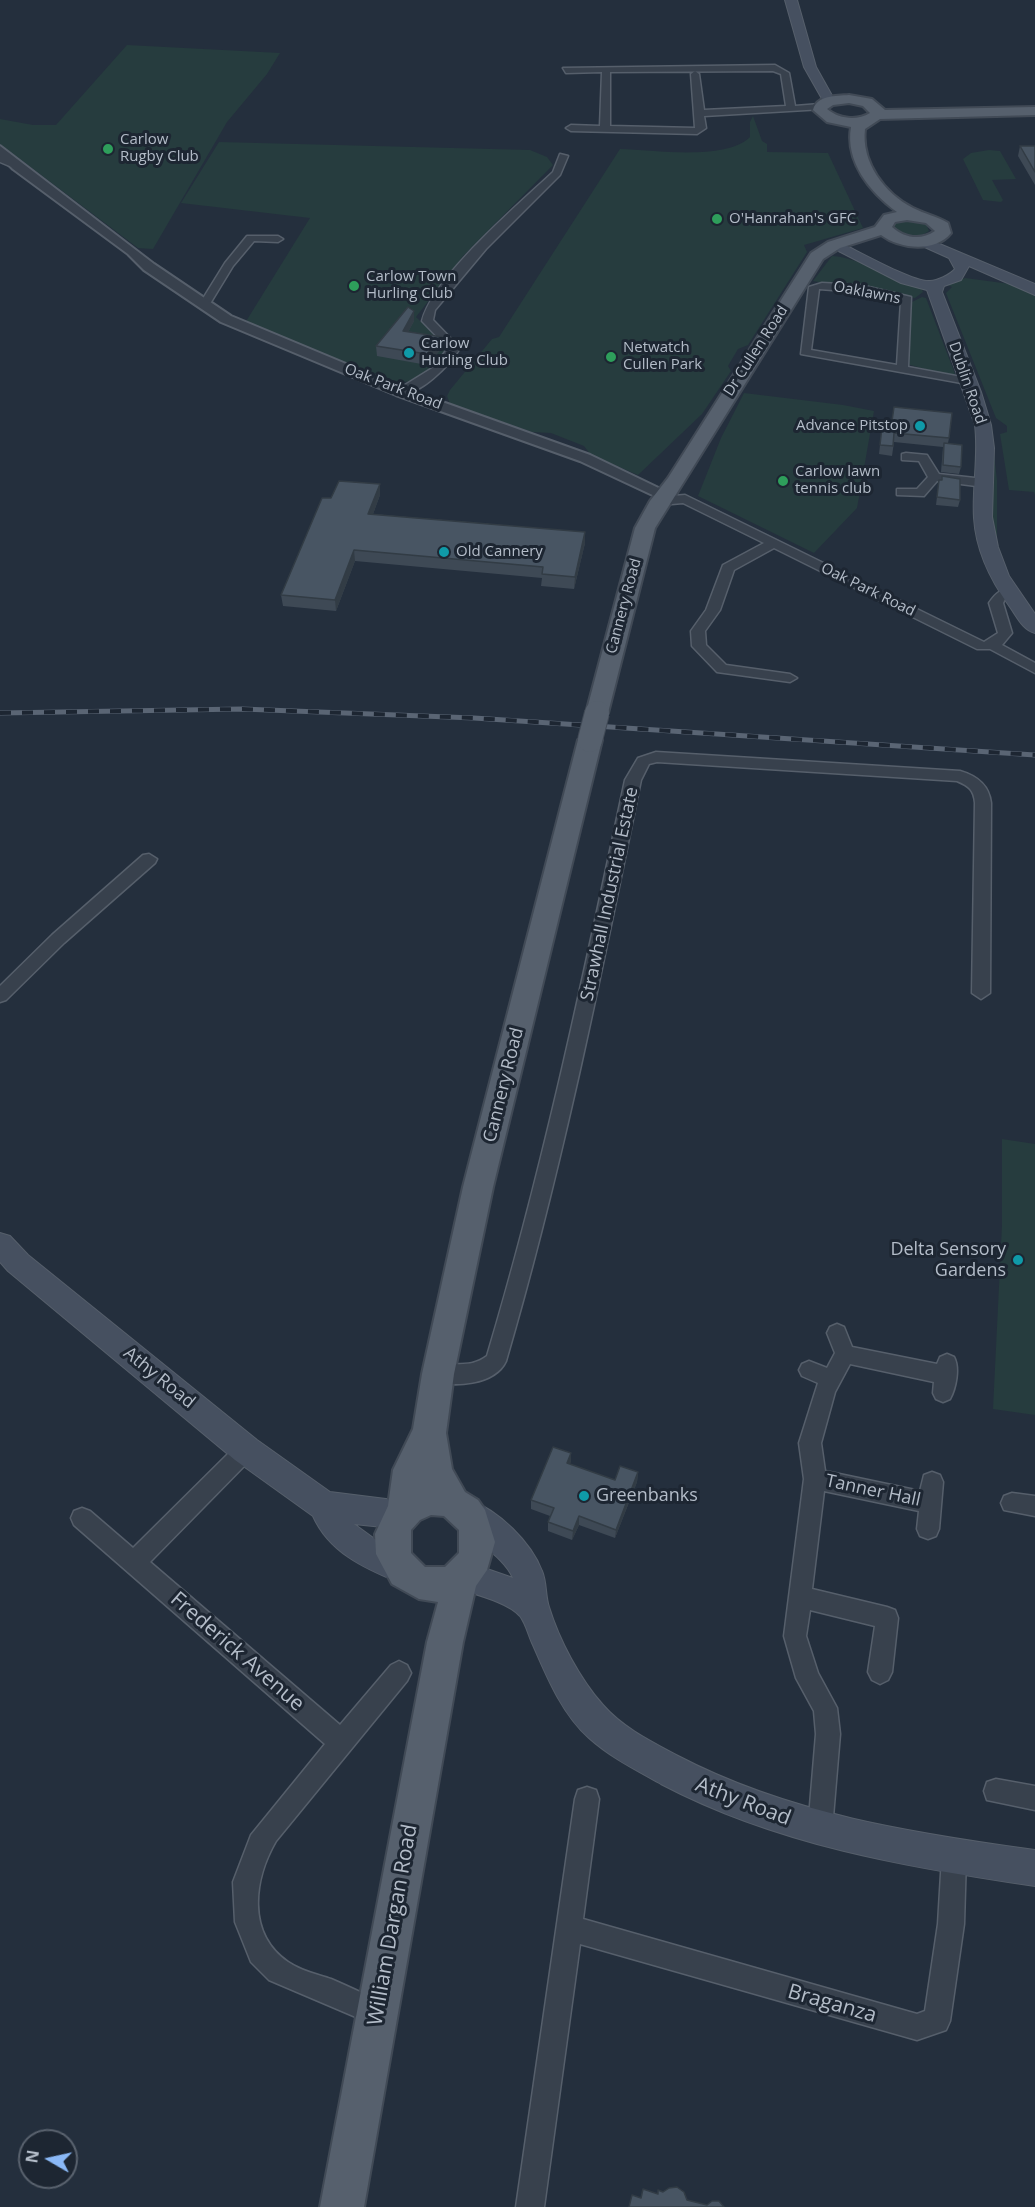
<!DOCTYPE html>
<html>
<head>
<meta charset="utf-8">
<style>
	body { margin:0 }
	#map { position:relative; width:1035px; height:2207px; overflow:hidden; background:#242f3d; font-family:"Open Sans",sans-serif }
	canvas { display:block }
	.north { position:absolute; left:18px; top:2129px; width:60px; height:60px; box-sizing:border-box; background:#1d2632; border:2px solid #59626e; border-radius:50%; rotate:279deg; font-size:16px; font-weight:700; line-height:24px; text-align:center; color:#b3bcc8 }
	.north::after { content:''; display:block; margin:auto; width:21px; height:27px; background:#8ab8f6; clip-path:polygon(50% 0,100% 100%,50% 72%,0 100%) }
</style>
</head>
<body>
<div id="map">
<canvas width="1035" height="2207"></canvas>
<div class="north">N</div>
</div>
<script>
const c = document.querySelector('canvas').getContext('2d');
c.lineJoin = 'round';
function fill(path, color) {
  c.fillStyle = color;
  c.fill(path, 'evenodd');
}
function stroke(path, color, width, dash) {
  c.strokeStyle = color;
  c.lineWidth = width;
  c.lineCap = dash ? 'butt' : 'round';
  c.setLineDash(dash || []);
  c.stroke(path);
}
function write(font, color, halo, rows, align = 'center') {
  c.font = font + ' "Open Sans",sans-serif';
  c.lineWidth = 6;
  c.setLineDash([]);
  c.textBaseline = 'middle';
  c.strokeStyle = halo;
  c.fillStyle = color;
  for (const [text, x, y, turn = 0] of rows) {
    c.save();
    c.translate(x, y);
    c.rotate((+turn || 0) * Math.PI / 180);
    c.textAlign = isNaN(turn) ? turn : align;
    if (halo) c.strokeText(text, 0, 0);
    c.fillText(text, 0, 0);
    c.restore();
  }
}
fill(new Path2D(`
	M 127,45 L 280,53 L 267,74 L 227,122 L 153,249 L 138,248 L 0,144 L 0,119 L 33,125 L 56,125 Z
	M 753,116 L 762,141 L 767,144 L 767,152 L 828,153 L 863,228 L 804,245 L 807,252 L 748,345 L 738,349 L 728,366 L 731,371 L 702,414 L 638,475 L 591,455 L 584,446 L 551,433 L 532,432 L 450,404 L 447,396 L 450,390 L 492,339 L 499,337 L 620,149 C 655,150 726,161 750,137 L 750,122 Z
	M 219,142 L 530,150 L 547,157 L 553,165 L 463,256 L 416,317 L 448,348 C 434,367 422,384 396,382 L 245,323 L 310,218 L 181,203 Z
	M 989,150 L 1000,151 L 1016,179 L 992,180 L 1003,200 L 1001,202 L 983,200 L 963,159 L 971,153 Z
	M 908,220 L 926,224 L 929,231 C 917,240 905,236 893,229 L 895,223 Z
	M 832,256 C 862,258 892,280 921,288 L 923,292 L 915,298 L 813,281 Z
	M 965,278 L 1010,284 L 1035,295 L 1035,495 L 1034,492 L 1009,490 L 1000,434 L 1007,432 L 1007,426 L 996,418 L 946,293 L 952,287 L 948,285 Z
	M 922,297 L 926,298 L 955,374 L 943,374 L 907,364 L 910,303 Z
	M 744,393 L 843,405 L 874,411 L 857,508 L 814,553 L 698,496 L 721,438 Z
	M 992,437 L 997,480 L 997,543 L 990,524 Z
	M 1002,1139 L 1035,1144 L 1035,1415 L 993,1409 L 1002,1225 Z`), '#263c3e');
const minor = new Path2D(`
	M 775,65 L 789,73 L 795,106 L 820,104 L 823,105 L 823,109 L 704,116 L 706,128 L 697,134 L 571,131 L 566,128 L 571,125 L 600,126 L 602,72 L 566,73 L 563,68 ZM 773,71 L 781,74 L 786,106 L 704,110 L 699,74 L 695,71 L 691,74 L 695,128 L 610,126 L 610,72 Z
	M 560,154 L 568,156 L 560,175 L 486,249 L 435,310 L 433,320 L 460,348 C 450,365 418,398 397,394 L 397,390 L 434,367 L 448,348 L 422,321 C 433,277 518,205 553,172 Z
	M 0,155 L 20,164 L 22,166 L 17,169 L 0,162 Z
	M 247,236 L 278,236 L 283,239 L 278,242 L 254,241 L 233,266 L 208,307 L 200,307 L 199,305 L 225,263 Z
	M 822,283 L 860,285 L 911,297 L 908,367 L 967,378 L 973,381 L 967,384 L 801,354 L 809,287 ZM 819,289 L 860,292 L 901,301 L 897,365 L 811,350 Z
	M 906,453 L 927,455 L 939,474 L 984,479 L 990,483 L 984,487 L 937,481 L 924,496 L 897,495 L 897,489 L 917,489 L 928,477 L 919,461 L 902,460 L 902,454 Z
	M 685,495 L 984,642 L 998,633 L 989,603 C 995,594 1002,587 1014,590 L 1014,596 L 1005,599 L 1003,603 L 1012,633 L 1002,645 L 1035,663 L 1035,673 L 990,649 L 977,649 L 774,548 L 734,570 L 720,610 L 705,631 L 706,645 L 726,665 L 790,674 L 797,678 L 790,682 L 717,672 L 692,646 L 691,631 L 706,610 L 723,565 L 764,543 L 683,503 L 660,505 L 654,501 L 660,497 Z
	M 656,752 L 960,771 C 977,776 989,785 991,803 L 990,993 L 981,999 L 972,993 L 975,803 C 974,790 969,786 957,781 L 657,762 L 649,764 L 641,780 C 601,975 562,1170 506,1361 C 495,1385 453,1388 431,1380 L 428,1374 L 431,1368 C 451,1360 469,1370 487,1356 C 544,1166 584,973 625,780 L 638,758 Z
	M 149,854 L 157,859 L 155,863 L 64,943 L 6,1000 L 0,1002 L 0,986 L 52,935 L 143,855 Z
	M 837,1324 L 844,1327 L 852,1347 L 937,1364 L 940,1357 L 947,1354 L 954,1357 C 960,1368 956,1388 950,1399 L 943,1402 L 936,1399 L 933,1393 L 934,1382 L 850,1364 L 835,1392 L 821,1443 L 825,1471 L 920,1491 L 924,1475 L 932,1472 L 940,1475 L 943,1482 L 939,1529 L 936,1536 L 928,1539 L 920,1536 L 917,1529 L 919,1511 L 824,1491 L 812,1589 L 887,1607 L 895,1610 L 898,1618 L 892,1672 L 888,1680 L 880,1684 L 872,1680 L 868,1672 L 875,1626 L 810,1610 L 806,1636 L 818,1673 L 837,1708 L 840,1734 L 832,1829 L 829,1838 L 820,1841 L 811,1838 L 808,1829 L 816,1734 L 814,1711 L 796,1678 L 784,1636 L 804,1479 L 799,1443 L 818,1383 L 802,1376 L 799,1370 L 802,1364 L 809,1361 L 827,1368 L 835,1353 L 827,1333 L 830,1327 Z
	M 246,1440 L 253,1443 L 257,1450 L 253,1457 L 150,1562 L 340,1725 L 391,1665 L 399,1661 L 407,1665 L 411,1673 L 407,1681 L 276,1841 C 254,1879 246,1933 288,1962 C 301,1971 316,1974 331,1979 C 350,1987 368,1996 386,2004 L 390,2013 L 386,2022 L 377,2026 L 269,1980 L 251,1962 L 235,1922 L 233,1882 L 251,1835 L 325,1744 L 74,1525 L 71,1518 L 74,1511 L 82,1508 L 90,1511 L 133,1548 L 239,1443 Z
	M 1012,1493 L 1035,1496 L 1035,1516 L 1004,1510 L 1001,1503 L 1004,1496 Z
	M 996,1779 L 1035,1786 L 1035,1810 L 987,1800 L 984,1791 L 987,1782 Z
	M 587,1787 L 596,1790 L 599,1799 L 583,1919 L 917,2014 L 925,2011 L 938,1924 L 942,1857 L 945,1848 L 954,1845 L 963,1848 L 966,1857 L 964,1924 L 950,2021 L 946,2030 L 917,2040 L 580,1944 L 544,2207 L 516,2207 L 575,1799 L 578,1790 Z`);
const tertiary = new Path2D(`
	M 0,146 L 154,264 L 231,316 L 406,389 L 590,455 L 673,495 L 665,500 L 659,498 L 580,461 L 396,395 L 221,322 L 144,270 L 128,254 L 13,169 L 0,156 Z`);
const secondary = new Path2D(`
	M 785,0 L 797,0 L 816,67 L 835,101 L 833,104 L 825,104 L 804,67 Z
	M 923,237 L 1035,284 L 1035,295 L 969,266 L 961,280 L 944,286 L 942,292 L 981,392 L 991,425 L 994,448 L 992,517 L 998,547 L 1009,576 L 1035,614 L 1035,633 C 1023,630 1017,617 1010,607 C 991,581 976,551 974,518 C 972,487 979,456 975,425 L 927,290 L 901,283 L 827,245 L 829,242 L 839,242 C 856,250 914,283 930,281 C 937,281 950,275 955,269 L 949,258 L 918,244 L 916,241 L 918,238 Z
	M 0,1233 L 10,1236 L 28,1255 L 257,1440 L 330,1492 L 402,1501 L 413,1505 L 417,1515 L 413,1525 L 402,1529 L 354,1524 L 376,1540 L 409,1556 L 414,1567 L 409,1578 L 398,1582 C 364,1568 329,1552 313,1516 L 235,1460 L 8,1271 L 0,1262 Z
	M 470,1500 C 499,1511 531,1542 542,1571 C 547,1583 545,1595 549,1607 C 559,1640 580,1679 603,1705 C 623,1728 652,1742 678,1756 C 789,1814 912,1833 1035,1850 L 1035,1886 C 906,1867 777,1845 661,1784 C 636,1770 610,1757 589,1738 C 562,1714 547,1677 533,1645 C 529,1637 526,1624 520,1616 C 507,1601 469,1593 450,1586 L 445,1575 L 450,1564 L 461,1560 L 513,1578 C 501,1551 466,1540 455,1514 L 459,1504 Z`);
const primary = new Path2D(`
	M 849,95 L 872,99 L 885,110 L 1035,107 L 1035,115 L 880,119 L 865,129 C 861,162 884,193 913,208 C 925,214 936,216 948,223 L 951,233 C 935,253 900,249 881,235 L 840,248 L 823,259 L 655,528 L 608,713 L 605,718 L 589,718 L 586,713 L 635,528 L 650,501 L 668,478 L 811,253 L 828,242 L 875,227 L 884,215 L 897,212 C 870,192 845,162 851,127 L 827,122 L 813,110 C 817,95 836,96 849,95 ZM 849,103 L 863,106 L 870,113 C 857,121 839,119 827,109 L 833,105 ZM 907,220 L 926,223 L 935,231 C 921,241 904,238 892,227 L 895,222 Z
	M 590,733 L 598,735 L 602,740 L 493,1187 L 454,1374 L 446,1433 L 452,1469 L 465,1492 L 478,1500 L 485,1510 L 495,1542 L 487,1570 L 476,1586 L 463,1642 L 364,2207 L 320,2207 L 427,1642 L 438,1602 L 419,1599 L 392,1584 L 376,1554 L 375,1534 L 388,1506 L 393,1470 L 413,1429 L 422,1374 L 463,1187 L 578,740 L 582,735 ZM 431,1515 L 444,1516 L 459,1530 L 459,1553 L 445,1567 L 425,1567 L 411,1553 L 411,1530 L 420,1520 Z`);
stroke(minor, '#565f6b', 3);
stroke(tertiary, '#565f6b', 4);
stroke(secondary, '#565f6b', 2);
stroke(primary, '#414a56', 4);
fill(minor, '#38414d');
fill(tertiary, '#38414d');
fill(secondary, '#465060');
fill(primary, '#56606d');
const rail = new Path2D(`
	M 0,713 L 242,709 L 474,718 L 1035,755`);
stroke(rail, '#5a6574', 5);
stroke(rail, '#1d2632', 4, [11]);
const primaryBridge = new Path2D(`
	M 590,740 L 597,713`);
stroke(primaryBridge, '#414a56', 26, []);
stroke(primaryBridge, '#56606d', 24);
fill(new Path2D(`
	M 1020,146 L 1035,146 L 1035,185 L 1018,156 Z
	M 414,311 L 414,321 L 408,332 L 442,337 L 442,348 L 427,365 L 377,356 L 376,346 Z
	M 882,427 L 949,438 L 948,443 L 961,467 L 959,474 L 941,472 L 943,447 L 894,442 L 892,456 L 879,454 Z
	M 942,476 L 960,500 L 958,507 L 936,505 L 939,480 L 941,480 Z
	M 380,495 L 373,514 L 585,532 L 585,543 L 574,589 L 541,586 L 542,578 L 355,561 L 336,611 L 283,606 L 281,595 L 331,498 Z
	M 571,1453 L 570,1464 L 615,1480 L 638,1472 L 637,1482 L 615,1538 L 579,1525 L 572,1540 L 548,1531 L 548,1522 L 550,1516 L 531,1509 L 531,1500 Z`), '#3e4955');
fill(new Path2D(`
	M 414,311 L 414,321 L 403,342 L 403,331 Z
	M 442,337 L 442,348 L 427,365 L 427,354 Z
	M 380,484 L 380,495 L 369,525 L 368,514 Z
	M 585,532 L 585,543 L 574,589 L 575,577 Z
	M 354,550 L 355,561 L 336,611 L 335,600 Z
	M 571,1453 L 571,1462 L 567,1472 L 567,1463 Z
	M 638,1472 L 637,1482 L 615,1538 L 616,1530 Z
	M 579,1516 L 579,1525 L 572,1540 L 573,1531 Z`), '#323c45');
const building = new Path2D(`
	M 1020,146 L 1035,146 L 1035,172 Z
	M 408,307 L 414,311 L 403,331 L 442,337 L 427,354 L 376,346 Z
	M 894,407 L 952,413 L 949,438 L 894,433 L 893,446 L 880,445 L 882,427 L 891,428 Z
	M 944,443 L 962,445 L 961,467 L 943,465 Z
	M 942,476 L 960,479 L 960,500 L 937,497 L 939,480 L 942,480 Z
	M 339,481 L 380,484 L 368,514 L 585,532 L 575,577 L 542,574 L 543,567 L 354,550 L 335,600 L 281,595 L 322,498 L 331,498 Z
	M 553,1447 L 571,1453 L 567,1463 L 615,1480 L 620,1466 L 638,1472 L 616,1530 L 579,1516 L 573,1531 L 548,1522 L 554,1508 L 531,1500 Z
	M 677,2187 L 684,2192 L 687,2200 L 707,2205 L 712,2201 L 719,2201 L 724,2207 L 629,2207 L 632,2195 L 641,2198 L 643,2189 L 658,2194 L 658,2190 L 663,2192 L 669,2188 Z`);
fill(building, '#485563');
stroke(building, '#323c45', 1.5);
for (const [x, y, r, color] of [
	[108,149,6,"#2e9e5b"],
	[717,219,6,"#2e9e5b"],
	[354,286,6,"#2e9e5b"],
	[409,353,6,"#0f9aa8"],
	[611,357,6,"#2e9e5b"],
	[920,426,6,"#0f9aa8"],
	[783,481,6,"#2e9e5b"],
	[444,552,6,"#0f9aa8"],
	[1018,1260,6,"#0f9aa8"],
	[584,1496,6,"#0f9aa8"]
]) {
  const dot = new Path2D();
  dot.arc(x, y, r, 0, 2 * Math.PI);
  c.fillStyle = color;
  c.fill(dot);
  stroke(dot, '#1d2632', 2);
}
write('15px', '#b3bcc8', '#1d2632', [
	["Carlow",120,140],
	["Rugby Club",120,157],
	["O'Hanrahan's GFC",729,219],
	["Carlow Town",366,277],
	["Hurling Club",366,294],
	["Carlow",421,344],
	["Hurling Club",421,361],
	["Netwatch",623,348],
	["Cullen Park",623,365],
	["Advance Pitstop",908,426,"right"],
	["Carlow lawn",795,472],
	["tennis club",795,489],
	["Old Cannery",456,552]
], 'left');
write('15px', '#b3bcc8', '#1d2632', [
	["Oaklawns",867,293,11],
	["Dr Cullen Road",756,351,-57],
	["Dublin Road",967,383,71],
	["Oak Park Road",393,387,21],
	["Oak Park Road",868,590,26],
	["Cannery Road",624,606,-75]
]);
write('18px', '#b3bcc8', '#1d2632', [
	["Strawhall Industrial Estate",610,894,-78],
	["Cannery Road",504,1085,-76],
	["Athy Road",159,1378,39],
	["Tanner Hall",873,1491,12]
]);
write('18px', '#b3bcc8', '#1d2632', [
	["Delta Sensory",1006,1250],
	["Gardens",1006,1271],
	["Greenbanks",596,1496,"left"]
], 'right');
write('21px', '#b3bcc8', '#1d2632', [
	["Frederick Avenue",237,1652,41],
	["Athy Road",743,1802,21],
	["William Dargan Road",393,1925,-80],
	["Braganza",832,2004,16]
]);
</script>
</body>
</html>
